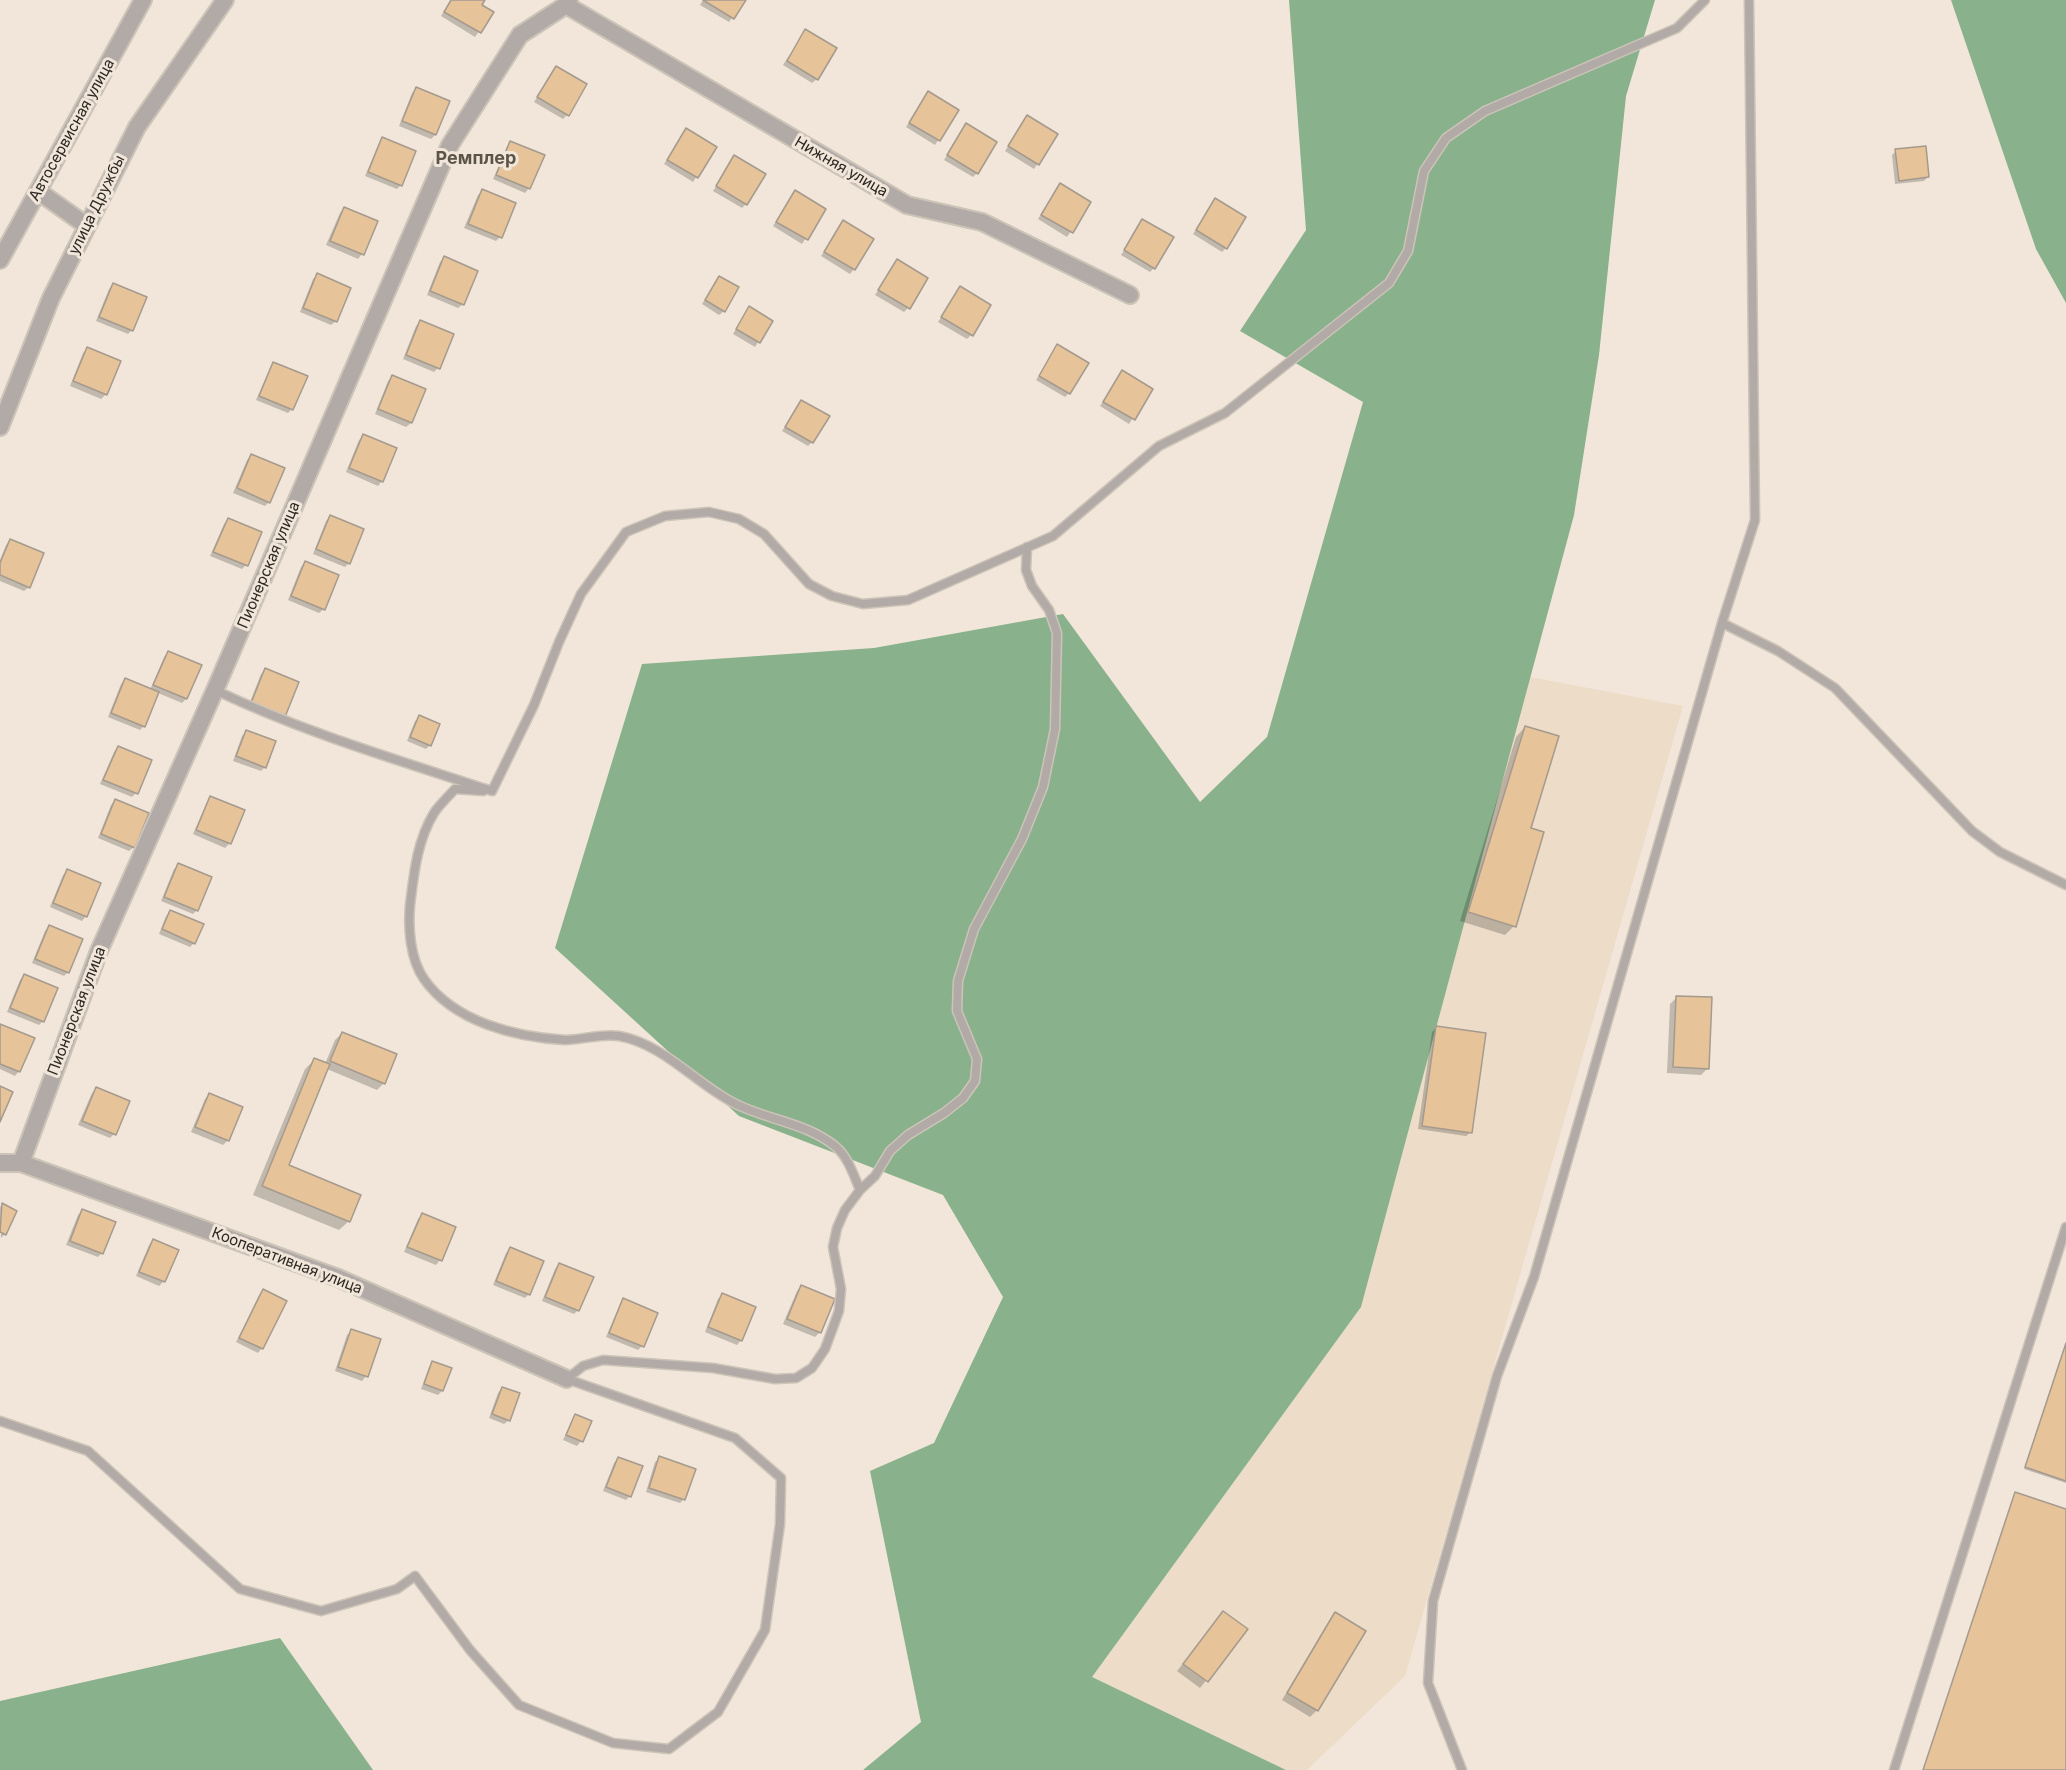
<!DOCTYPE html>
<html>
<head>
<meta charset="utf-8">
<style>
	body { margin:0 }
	canvas { display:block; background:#f1e6d9 }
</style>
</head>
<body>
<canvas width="2066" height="1770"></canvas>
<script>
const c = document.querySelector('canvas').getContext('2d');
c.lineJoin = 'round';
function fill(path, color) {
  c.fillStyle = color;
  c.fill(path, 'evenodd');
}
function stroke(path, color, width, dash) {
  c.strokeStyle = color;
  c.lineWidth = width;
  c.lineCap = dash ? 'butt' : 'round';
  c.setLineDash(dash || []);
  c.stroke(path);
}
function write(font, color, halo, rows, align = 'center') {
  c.font = font + ' Inter,sans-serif';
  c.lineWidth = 6;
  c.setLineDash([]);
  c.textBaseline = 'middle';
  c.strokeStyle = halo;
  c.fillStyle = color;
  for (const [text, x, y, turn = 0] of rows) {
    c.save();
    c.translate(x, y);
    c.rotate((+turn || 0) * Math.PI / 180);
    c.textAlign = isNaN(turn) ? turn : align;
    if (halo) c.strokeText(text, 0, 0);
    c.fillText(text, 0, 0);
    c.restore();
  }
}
fill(new Path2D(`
	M 1530,677 L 1683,706 L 1405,1676 L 1307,1770 L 1286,1770 L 1092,1677 L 1361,1307 Z`), '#ecdcc8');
fill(new Path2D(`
	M 1289,0 L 1655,0 L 1626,96 L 1599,355 L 1574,515 L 1361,1307 L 1092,1677 L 1286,1770 L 863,1770 L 921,1722 L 870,1471 L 934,1443 L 1003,1297 L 943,1195 L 739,1116 L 555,948 L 642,664 L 874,648 L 1063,614 L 1200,802 L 1267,737 L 1363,402 L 1240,331 L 1306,230 Z
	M 1951,0 L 2066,0 L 2066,303 L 2036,249 Z
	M 280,1638 L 373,1770 L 0,1770 L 0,1701 Z`), '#89b18b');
fill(new Path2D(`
	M 451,0 L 484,0 L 480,6 L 492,12 L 475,37 L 441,16 Z
	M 703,0 L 744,0 L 729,22 L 700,5 Z
	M 805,31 L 817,79 L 812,83 L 783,65 Z
	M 556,68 L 567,115 L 563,119 L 534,102 Z
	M 416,89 L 448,102 L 435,135 L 431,139 L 399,126 L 412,93 Z
	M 928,93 L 957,111 L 935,145 L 906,127 Z
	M 1027,117 L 1056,134 L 1034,169 L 1005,151 Z
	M 966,125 L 977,173 L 973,177 L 944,160 Z
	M 686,130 L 715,148 L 693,182 L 664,164 Z
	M 383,139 L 401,185 L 397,189 L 365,176 L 379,143 Z
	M 511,142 L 529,188 L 525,193 L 493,179 L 507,147 Z
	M 1896,151 L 1928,177 L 1924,181 L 1895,184 L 1892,155 Z
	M 735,157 L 746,204 L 742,208 L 713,191 Z
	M 1060,185 L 1089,203 L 1067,237 L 1038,219 Z
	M 482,191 L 500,237 L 496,241 L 464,228 L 478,195 Z
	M 795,192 L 824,209 L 802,244 L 773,226 Z
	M 1215,200 L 1226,248 L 1222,252 L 1193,234 Z
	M 344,208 L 362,254 L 358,259 L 326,245 L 340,213 Z
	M 1143,221 L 1154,268 L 1150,272 L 1121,255 Z
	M 843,222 L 854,269 L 850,274 L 821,256 Z
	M 444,258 L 463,304 L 458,308 L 427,295 L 440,262 Z
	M 897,261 L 908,308 L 904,312 L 875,295 Z
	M 317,275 L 336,321 L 331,325 L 300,312 L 313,279 Z
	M 719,278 L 724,311 L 719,315 L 702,304 Z
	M 113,284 L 132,330 L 128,334 L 96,321 L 109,289 Z
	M 960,288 L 971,335 L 967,339 L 938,322 Z
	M 746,312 L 771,321 L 755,347 L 733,334 Z
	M 420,322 L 438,368 L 434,372 L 403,359 L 416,326 Z
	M 1058,346 L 1069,393 L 1065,397 L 1036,380 Z
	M 87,349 L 106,394 L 101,399 L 70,386 L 83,353 Z
	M 274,363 L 292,409 L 288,413 L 256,400 L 270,368 Z
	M 1122,372 L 1151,390 L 1129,424 L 1100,406 Z
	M 392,377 L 424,390 L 411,423 L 406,427 L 375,414 L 388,381 Z
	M 802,402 L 812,442 L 808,446 L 782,431 Z
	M 364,436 L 382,481 L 378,486 L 346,472 L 359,440 Z
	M 251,456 L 269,502 L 265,506 L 233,493 L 247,460 Z
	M 330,517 L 349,563 L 345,567 L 313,554 L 326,521 Z
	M 228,519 L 246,565 L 242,569 L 210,556 L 224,524 Z
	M 10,541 L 29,587 L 24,591 L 0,581 L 0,560 L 6,545 Z
	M 305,563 L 324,609 L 319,613 L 288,600 L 301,567 Z
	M 168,653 L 186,699 L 182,703 L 158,693 L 144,726 L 140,730 L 108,717 L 121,684 L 126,680 L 150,690 L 164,657 Z
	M 266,670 L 297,683 L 248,707 L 261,674 Z
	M 420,717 L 430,745 L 426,749 L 407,741 L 415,721 Z
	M 1525,727 L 1529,829 L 1514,926 L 1505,935 L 1460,921 L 1516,737 Z
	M 246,732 L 265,767 L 261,771 L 233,761 L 242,736 Z
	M 118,747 L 136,793 L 132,797 L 100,784 L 114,752 Z
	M 211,798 L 243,811 L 229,844 L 225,848 L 193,834 L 207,802 Z
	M 115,801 L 134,847 L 129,851 L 98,838 L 111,805 Z
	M 179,865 L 197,910 L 193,914 L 161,901 L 174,869 Z
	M 68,871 L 86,916 L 82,921 L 50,907 L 63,875 Z
	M 171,911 L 194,943 L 190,947 L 159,934 L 166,916 Z
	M 49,926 L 68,972 L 64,976 L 32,963 L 45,931 Z
	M 24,975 L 43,1021 L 39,1025 L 7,1012 L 20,980 Z
	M 1677,997 L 1708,1068 L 1701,1075 L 1667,1073 L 1670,1004 Z
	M 0,1027 L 19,1071 L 15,1076 L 0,1069 Z
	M 1437,1027 L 1471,1132 L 1466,1136 L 1418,1129 L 1432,1032 Z
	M 342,1033 L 384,1083 L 377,1090 L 327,1069 L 287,1166 L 349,1221 L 339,1230 L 253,1195 L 305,1069 L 314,1060 L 325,1064 L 335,1040 Z
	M 96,1089 L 114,1134 L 110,1138 L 78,1125 L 92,1093 Z
	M 209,1095 L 228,1140 L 223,1145 L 191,1132 L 205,1099 Z
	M 2,1205 L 5,1234 L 1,1238 L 0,1207 Z
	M 82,1211 L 102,1253 L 98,1257 L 66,1245 L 78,1215 Z
	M 422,1215 L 454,1228 L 440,1260 L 436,1265 L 404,1252 L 418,1219 Z
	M 153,1241 L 164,1281 L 159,1286 L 136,1276 L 149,1245 Z
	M 511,1248 L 529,1294 L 525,1298 L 493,1285 L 506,1253 Z
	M 560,1264 L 578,1310 L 574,1314 L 542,1301 L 555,1269 Z
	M 801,1287 L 833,1300 L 819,1333 L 815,1337 L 783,1324 L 797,1291 Z
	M 263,1291 L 262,1348 L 258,1353 L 236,1342 L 259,1295 Z
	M 723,1295 L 741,1340 L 737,1345 L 705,1332 L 718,1299 Z
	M 624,1300 L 642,1346 L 638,1350 L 606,1337 L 620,1304 Z
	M 352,1331 L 379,1340 L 366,1376 L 362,1381 L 335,1371 L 347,1335 Z
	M 2066,1342 L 2066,1483 L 2024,1469 Z
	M 433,1363 L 442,1391 L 438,1395 L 421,1389 L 429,1367 Z
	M 502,1388 L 509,1420 L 504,1424 L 489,1418 L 498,1393 Z
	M 576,1415 L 590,1421 L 581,1441 L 577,1446 L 563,1440 L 572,1420 Z
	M 618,1458 L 630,1496 L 626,1500 L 603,1491 L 614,1463 Z
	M 660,1458 L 684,1499 L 680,1503 L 646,1492 L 655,1462 Z
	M 2014,1496 L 2066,1511 L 2066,1770 L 1923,1770 Z
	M 1223,1613 L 1246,1630 L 1200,1688 L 1177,1671 Z
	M 1335,1614 L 1317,1710 L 1310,1717 L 1282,1700 L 1329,1621 Z`), '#0003');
const building = new Path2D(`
	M 451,0 L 485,0 L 482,5 L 494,12 L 481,33 L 444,12 Z
	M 703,0 L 746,0 L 734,19 Z
	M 805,29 L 837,48 L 818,80 L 787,61 Z
	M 556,66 L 587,84 L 569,116 L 537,97 Z
	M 416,87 L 450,101 L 436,135 L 402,121 Z
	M 928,91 L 959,110 L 940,141 L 909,123 Z
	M 1027,115 L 1058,134 L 1039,165 L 1008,146 Z
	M 966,123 L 997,142 L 978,174 L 947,155 Z
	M 686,128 L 717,147 L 698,178 L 667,160 Z
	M 382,137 L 416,151 L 402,186 L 368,172 Z
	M 510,141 L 545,155 L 530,189 L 496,175 Z
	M 1926,146 L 1929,177 L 1899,181 L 1895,149 Z
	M 734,155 L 766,174 L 747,205 L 716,186 Z
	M 1060,183 L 1091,202 L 1073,233 L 1041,215 Z
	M 482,189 L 516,203 L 502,238 L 468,224 Z
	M 795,190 L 826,209 L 808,240 L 776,222 Z
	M 1215,198 L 1246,217 L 1227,249 L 1196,230 Z
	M 344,207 L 378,221 L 364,255 L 330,241 Z
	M 1142,219 L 1174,237 L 1155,269 L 1124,250 Z
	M 843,220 L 874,239 L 855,270 L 824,252 Z
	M 444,256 L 478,271 L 464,305 L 430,291 Z
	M 897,259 L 928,278 L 910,309 L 878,290 Z
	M 317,273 L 351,288 L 337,322 L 303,308 Z
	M 719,276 L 739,287 L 725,312 L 705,300 Z
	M 113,283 L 147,297 L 133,331 L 99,317 Z
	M 960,286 L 991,305 L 973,336 L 941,317 Z
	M 749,306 L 773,321 L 760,343 L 736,329 Z
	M 420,320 L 454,334 L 440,369 L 406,355 Z
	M 1057,344 L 1089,363 L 1070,394 L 1039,376 Z
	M 87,347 L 121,361 L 107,395 L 73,381 Z
	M 273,362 L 308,376 L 293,410 L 259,396 Z
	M 1122,370 L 1153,389 L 1135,420 L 1103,402 Z
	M 392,375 L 426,389 L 412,423 L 378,409 Z
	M 801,400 L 830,416 L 813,443 L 785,427 Z
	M 363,434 L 397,448 L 383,482 L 349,468 Z
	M 251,454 L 285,468 L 270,503 L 237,488 Z
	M 330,515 L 364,529 L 350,564 L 316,549 Z
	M 228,518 L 262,532 L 248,566 L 213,552 Z
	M 10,539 L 44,553 L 30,588 L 0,575 L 0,563 Z
	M 305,561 L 339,575 L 325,610 L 291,596 Z
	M 168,651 L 202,665 L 187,699 L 153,685 Z
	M 265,668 L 299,682 L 285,717 L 251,703 Z
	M 125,678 L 159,692 L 145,727 L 111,713 Z
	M 419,715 L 440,724 L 431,746 L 410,737 Z
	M 1525,726 L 1559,736 L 1531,828 L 1544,832 L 1516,927 L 1468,912 Z
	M 246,730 L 276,741 L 266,768 L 236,756 Z
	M 118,746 L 152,760 L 138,794 L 103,780 Z
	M 210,796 L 245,810 L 231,844 L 196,830 Z
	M 115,799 L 149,813 L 135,848 L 101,834 Z
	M 178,863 L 212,877 L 198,911 L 164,897 Z
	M 67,869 L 101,883 L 87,917 L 53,903 Z
	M 170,910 L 204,924 L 195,944 L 162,929 Z
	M 49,925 L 83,939 L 69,973 L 35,959 Z
	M 24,974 L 58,988 L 44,1022 L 10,1008 Z
	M 1676,996 L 1712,997 L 1709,1069 L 1673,1067 Z
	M 0,1024 L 35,1038 L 20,1072 L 0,1064 Z
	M 1436,1026 L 1486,1033 L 1472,1133 L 1422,1126 Z
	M 342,1032 L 397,1054 L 385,1084 L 330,1061 Z
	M 314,1058 L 330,1064 L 289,1165 L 361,1195 L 350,1222 L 262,1186 Z
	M 0,1086 L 13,1092 L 0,1122 Z
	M 96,1087 L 130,1101 L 116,1135 L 82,1121 Z
	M 209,1093 L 243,1107 L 229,1141 L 195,1127 Z
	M 2,1203 L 17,1211 L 6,1235 L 0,1232 Z
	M 82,1209 L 116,1222 L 103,1254 L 70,1241 Z
	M 422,1213 L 456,1227 L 442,1261 L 407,1247 Z
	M 153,1239 L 179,1250 L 165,1282 L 139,1272 Z
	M 510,1247 L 544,1261 L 530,1295 L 496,1281 Z
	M 559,1263 L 594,1277 L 579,1311 L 545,1297 Z
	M 801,1285 L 835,1299 L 821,1333 L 787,1319 Z
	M 263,1289 L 287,1301 L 263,1349 L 239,1338 Z
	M 722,1293 L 756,1307 L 742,1341 L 708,1327 Z
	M 623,1298 L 658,1313 L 644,1347 L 609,1333 Z
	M 351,1329 L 381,1339 L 368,1377 L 338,1367 Z
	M 2066,1343 L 2066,1481 L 2025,1467 Z
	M 432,1361 L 452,1368 L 443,1391 L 424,1384 Z
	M 502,1387 L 520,1393 L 510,1421 L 492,1414 Z
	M 575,1414 L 592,1421 L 583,1442 L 566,1435 Z
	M 659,1456 L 696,1469 L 685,1500 L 649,1488 Z
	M 618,1457 L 643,1466 L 631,1497 L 606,1487 Z
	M 2015,1492 L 2066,1509 L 2066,1770 L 1923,1770 Z
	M 1223,1611 L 1248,1629 L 1208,1682 L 1183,1664 Z
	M 1335,1612 L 1366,1631 L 1318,1711 L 1287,1693 Z`);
fill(building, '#e6c398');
stroke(building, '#a59a8e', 1.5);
const lane = new Path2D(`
	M 1722,623 L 1778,651 L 1835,688 L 1972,831 L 2000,852 L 2066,885
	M 215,690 C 305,733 398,760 492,791 L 534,705 L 559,642 L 581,594 L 626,532 L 665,516 L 709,512 L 739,519 L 764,534 L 809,584 L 832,596 L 863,604 L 908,600 L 1053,536 L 1159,446 L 1225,413 L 1389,283 L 1408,251 L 1424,171 L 1446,138 L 1485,111 L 1677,28 L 1705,0
	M 483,791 L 455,789 C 448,797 439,805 434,813 C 417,841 414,873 410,905 C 408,928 410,959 424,979 C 454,1022 515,1037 565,1040 C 582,1040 602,1033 619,1036 C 663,1044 694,1082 732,1102 C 765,1120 806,1122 836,1147 C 848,1157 854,1176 860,1190
	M 567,1379 L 583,1366 L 603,1360 L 713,1368 L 775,1379 L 796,1378 L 812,1368 L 825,1349 L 839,1311 L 841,1289 L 833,1247 L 837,1228 L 845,1210 L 860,1190 L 875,1176 L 890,1151 L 908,1135 L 944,1113 L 963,1098 L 975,1081 L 977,1059 L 957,1011 L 958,981 L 974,929 L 1022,839 L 1043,787 L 1055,729 L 1057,633 L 1049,610 L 1032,586 L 1026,570 L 1027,547
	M 0,1421 L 88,1451 L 240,1589 L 321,1611 L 397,1589 L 415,1576 L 470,1650 L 519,1705 L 613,1743 L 669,1749 L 718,1712 L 765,1630 L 780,1524 L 781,1478 L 735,1438 L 567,1379
	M 1462,1770 L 1428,1683 L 1433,1601 L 1497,1376 L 1534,1277 L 1722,623 L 1755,520 L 1749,0
	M 1894,1770 L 2066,1227`);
const street = new Path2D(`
	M 566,5 L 907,205 L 982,222 L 1130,295
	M 38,191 L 87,226
	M 0,260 L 143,0
	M 0,427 L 51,298 L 137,127 L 225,0
	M 0,1163 L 21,1163 L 338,1278 L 567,1379
	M 21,1163 L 99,951 L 215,690 L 450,145 L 520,35 L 566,5 L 569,0`);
stroke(lane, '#cdc4b8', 11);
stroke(street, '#cdc4b8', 20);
stroke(lane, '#b2aaa7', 8);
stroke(street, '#b2aaa7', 16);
write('15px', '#2b2722', '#f1e6d9', [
	["Автосервисная улица",72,130,-61],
	["Нижняя улица",841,167,30],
	["улица Дружбы",97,205,-64],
	["Пионерская улица",269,565,-67],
	["Пионерская улица",77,1011,-69],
	["Кооперативная улица",287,1261,21]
]);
write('bold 18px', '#5d5449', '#f1e6d9', [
	["Ремплер",476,159]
]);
</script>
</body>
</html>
